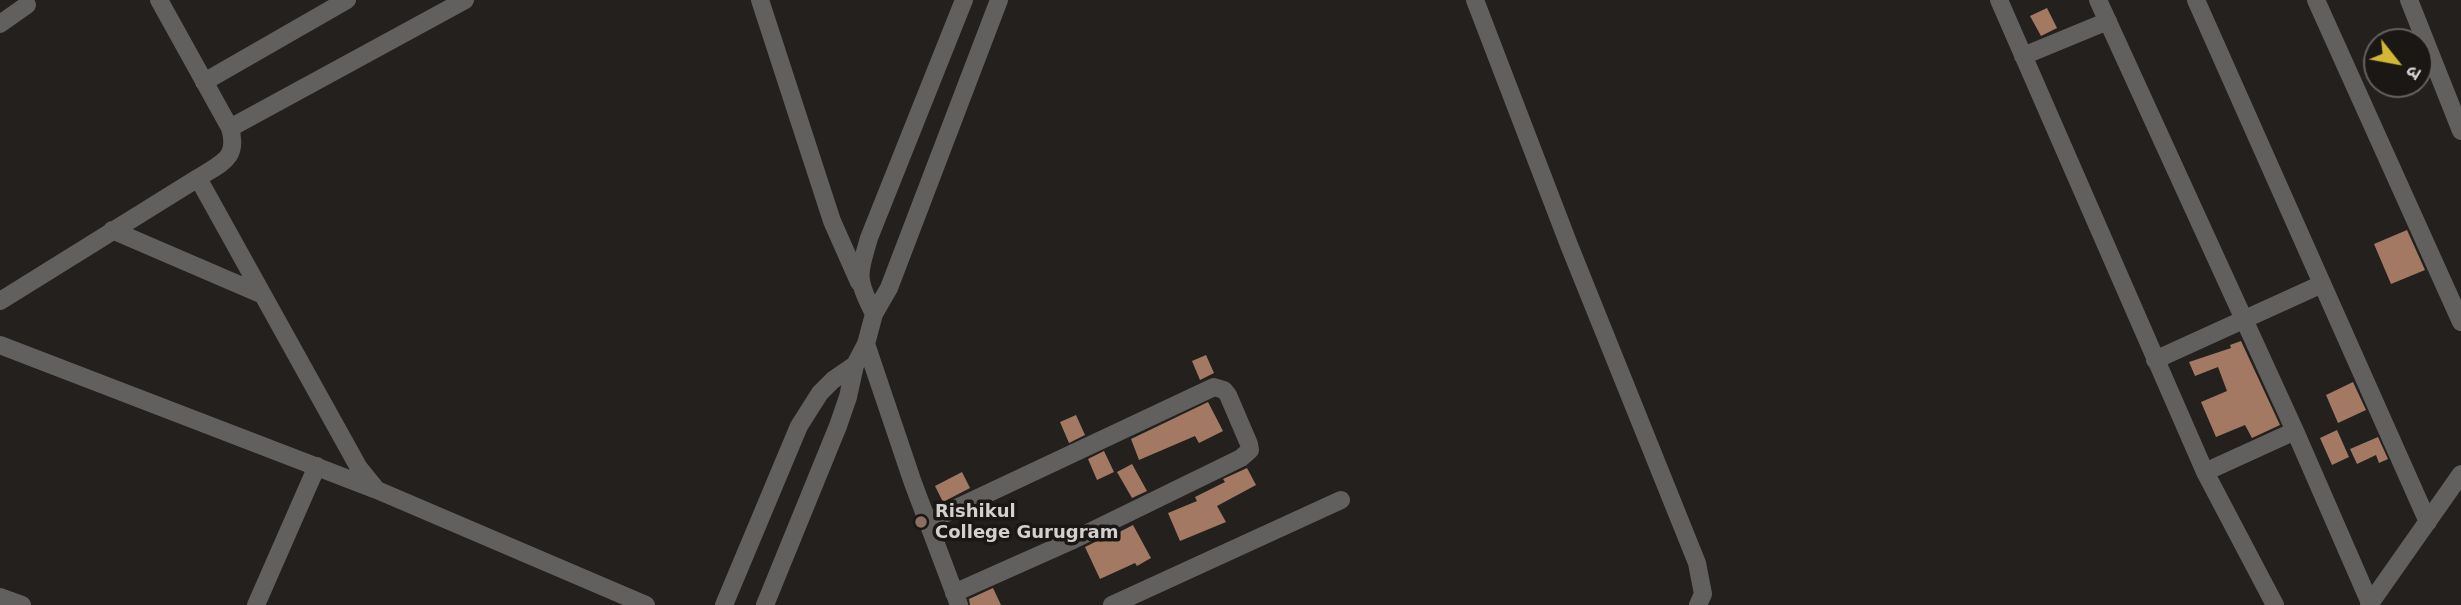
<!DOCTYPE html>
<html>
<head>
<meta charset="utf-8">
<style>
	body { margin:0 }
	#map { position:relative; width:2461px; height:605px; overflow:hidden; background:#23201e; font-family:"DejaVu Sans","Noto Sans Devanagari",sans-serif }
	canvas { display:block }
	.north { position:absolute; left:2363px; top:28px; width:70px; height:70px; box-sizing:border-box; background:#1a1714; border:2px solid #64615f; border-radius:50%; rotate:121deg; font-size:19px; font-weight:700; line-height:28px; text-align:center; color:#d3d0cf }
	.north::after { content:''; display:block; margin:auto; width:24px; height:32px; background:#d2b736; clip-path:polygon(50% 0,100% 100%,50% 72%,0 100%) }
</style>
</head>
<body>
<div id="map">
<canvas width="2461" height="605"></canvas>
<div class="north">उ</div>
</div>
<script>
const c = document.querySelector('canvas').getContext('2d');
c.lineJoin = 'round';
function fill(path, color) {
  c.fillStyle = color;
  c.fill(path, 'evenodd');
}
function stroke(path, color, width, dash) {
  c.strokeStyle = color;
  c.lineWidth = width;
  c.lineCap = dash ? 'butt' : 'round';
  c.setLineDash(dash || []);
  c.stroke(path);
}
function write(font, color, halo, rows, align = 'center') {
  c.font = font + ' "DejaVu Sans",sans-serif';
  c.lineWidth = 7;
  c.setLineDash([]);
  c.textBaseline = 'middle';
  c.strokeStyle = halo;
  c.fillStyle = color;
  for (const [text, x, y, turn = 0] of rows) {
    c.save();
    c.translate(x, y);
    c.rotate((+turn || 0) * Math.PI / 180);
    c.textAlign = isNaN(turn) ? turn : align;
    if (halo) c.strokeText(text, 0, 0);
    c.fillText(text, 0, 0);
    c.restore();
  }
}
fill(new Path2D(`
	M 2047,8 L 2057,28 L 2041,36 L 2030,16 Z
	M 2407,230 L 2425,270 L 2391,284 L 2374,244 Z
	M 2241,341 L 2280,425 L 2252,438 L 2245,425 L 2216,437 L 2201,402 L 2227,391 L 2218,367 L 2195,376 L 2189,362 L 2231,348 L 2230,345 Z
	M 1206,355 L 1214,373 L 1200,380 L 1192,361 Z
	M 2353,382 L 2366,410 L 2338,423 L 2326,395 Z
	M 1208,402 L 1223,431 L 1199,443 L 1195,436 L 1139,460 L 1131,439 Z
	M 1076,415 L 1085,435 L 1069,443 L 1060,422 Z
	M 2337,430 L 2349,457 L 2332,465 L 2320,438 Z
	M 2378,437 L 2388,459 L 2379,463 L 2376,455 L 2357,464 L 2350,449 Z
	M 1104,451 L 1114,472 L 1097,480 L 1088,459 Z
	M 1132,464 L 1147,491 L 1132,498 L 1117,472 Z
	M 1247,468 L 1256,485 L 1217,506 L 1226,522 L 1180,541 L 1168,513 L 1197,501 L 1195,497 L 1225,482 L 1223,479 Z
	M 962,472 L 970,488 L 943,502 L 935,486 Z
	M 1133,525 L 1151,558 L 1137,566 L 1135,563 L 1100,579 L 1085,547 L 1099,540 L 1100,542 Z
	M 993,588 L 1001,605 L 970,605 L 969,599 Z`), '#a47963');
stroke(new Path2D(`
	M 159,0 L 230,128 C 239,159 221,163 198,178 L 359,468 L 376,489
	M 760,0 L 832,221 L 859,282
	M 1475,0 L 1569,245 L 1697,563 L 1703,594 L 1698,605
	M 1999,0 L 2205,472 L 2275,605
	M 2098,0 L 2295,431 L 2370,603
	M 2196,0 L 2428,522
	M 2316,0 L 2461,322
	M 2409,0 L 2461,131
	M 0,24 L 27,5
	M 2023,56 L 2108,21
	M 204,82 L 347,0
	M 230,128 L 465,0
	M 112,230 L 263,295
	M 0,301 L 198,178
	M 874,314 C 856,278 858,276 869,238 L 964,0
	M 866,344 L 913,483 L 959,605
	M 0,345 L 377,490 L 646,605
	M 2155,360 L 2322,284
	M 2205,472 L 2295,431
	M 927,522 L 1214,387 L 1224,390 L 1228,395 L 1249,444 L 1250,450 L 1241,458 L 1073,540 L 954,593
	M 0,597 L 22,605
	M 256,605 L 317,466
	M 724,605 L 799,426 L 820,393 L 833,380 L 855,365
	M 765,605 L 838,426 L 848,397 L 855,365 L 866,344 L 874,314 L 889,288 L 999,0
	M 1112,605 L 1341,500
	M 2369,605 L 2461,474`), '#625f5f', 18);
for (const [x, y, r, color] of [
	[921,522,7,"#8d6e63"]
]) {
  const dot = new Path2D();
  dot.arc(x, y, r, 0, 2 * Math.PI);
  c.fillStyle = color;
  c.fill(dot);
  stroke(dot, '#1a1714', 2.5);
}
write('bold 18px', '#d3d0cf', '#1a1714', [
	["Rishikul",935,512],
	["College Gurugram",935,533]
], 'left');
</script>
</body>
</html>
